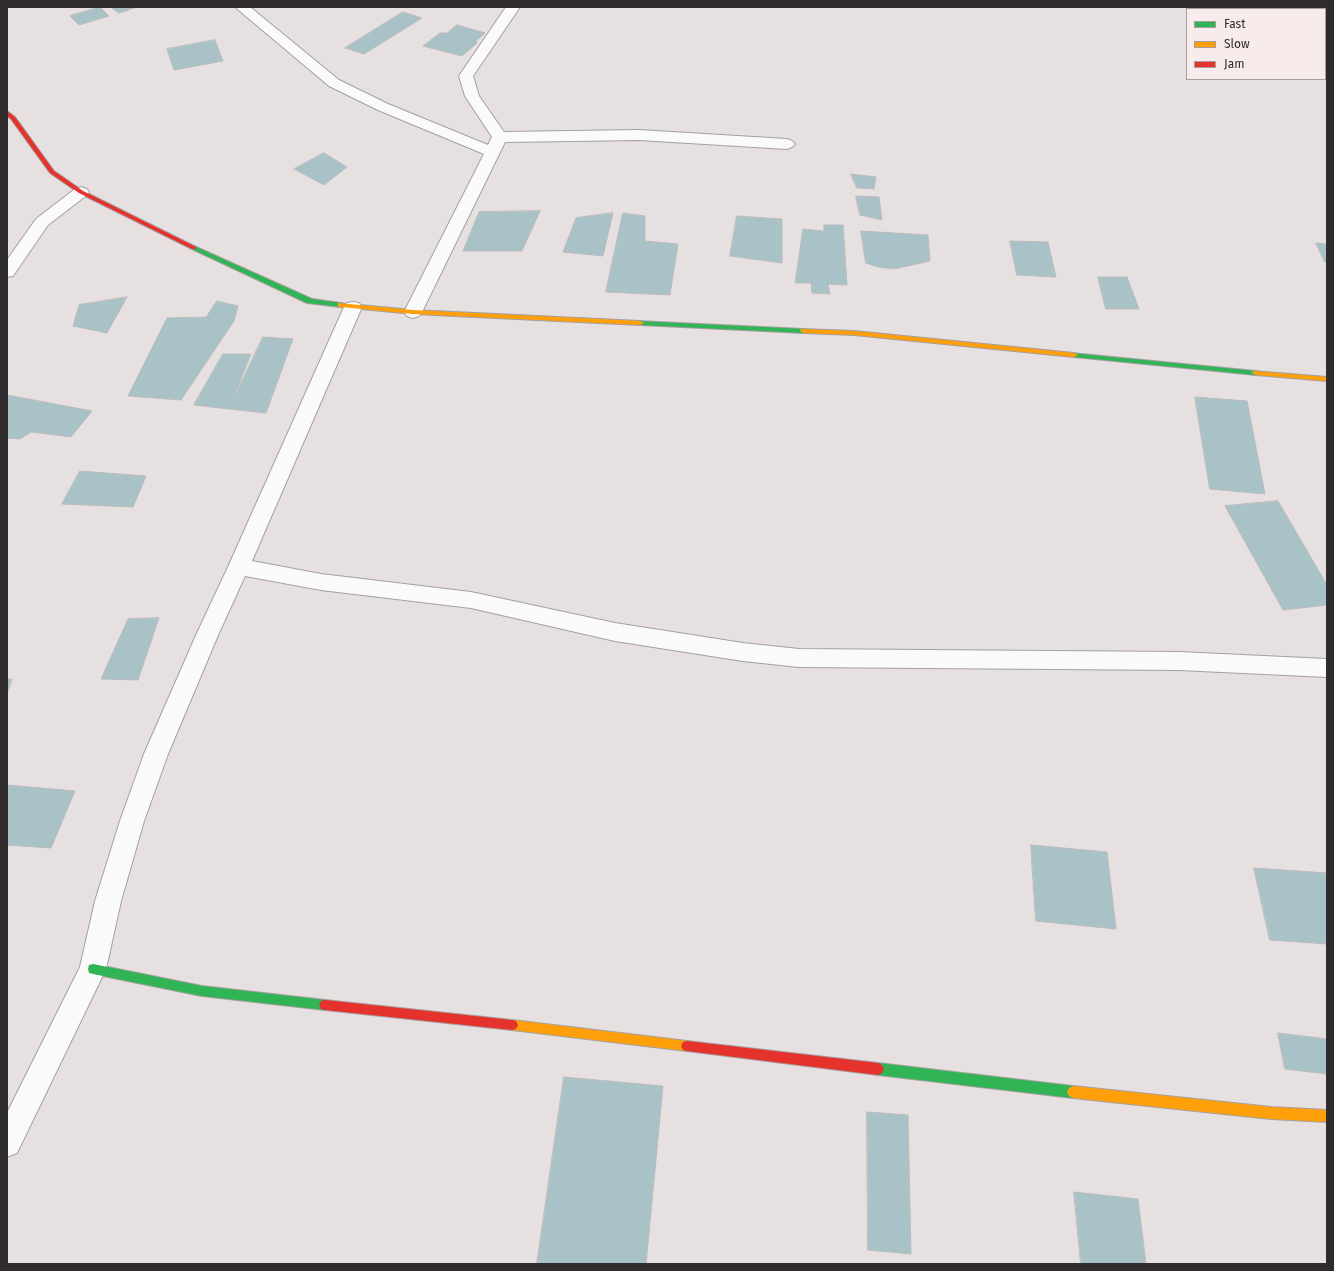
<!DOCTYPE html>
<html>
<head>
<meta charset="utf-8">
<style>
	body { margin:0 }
	#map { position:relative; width:1334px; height:1271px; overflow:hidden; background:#e7e0e1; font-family:"Fira Sans",sans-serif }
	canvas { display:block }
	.frame { position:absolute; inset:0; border:8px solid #302b2c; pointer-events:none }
	.legend { position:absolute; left:1186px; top:8px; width:140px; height:72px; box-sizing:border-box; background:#f7ebec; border:1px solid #a79e9f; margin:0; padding:5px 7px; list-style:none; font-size:12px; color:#302b2c }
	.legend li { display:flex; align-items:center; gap:8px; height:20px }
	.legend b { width:20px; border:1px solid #a79e9f }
</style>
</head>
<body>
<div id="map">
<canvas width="1334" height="1271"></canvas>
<div class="frame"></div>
<ul class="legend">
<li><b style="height:5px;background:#30b455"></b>Fast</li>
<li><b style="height:5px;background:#ff9f0a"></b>Slow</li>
<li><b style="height:5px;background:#e5322d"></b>Jam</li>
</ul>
</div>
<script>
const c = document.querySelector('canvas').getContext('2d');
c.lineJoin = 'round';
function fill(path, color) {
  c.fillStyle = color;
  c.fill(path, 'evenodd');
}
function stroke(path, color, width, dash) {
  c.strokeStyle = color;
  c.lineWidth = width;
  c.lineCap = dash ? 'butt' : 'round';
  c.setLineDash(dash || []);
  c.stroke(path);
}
const building = new Path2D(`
	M 100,7 L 109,16 L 79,25 L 70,16 Z
	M 111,7 L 137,7 L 119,13 Z
	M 403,12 L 422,18 L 364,54 L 345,48 Z
	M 457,25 L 485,33 L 476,41 L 477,43 L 462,56 L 423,46 L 440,33 L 447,33 Z
	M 215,40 L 223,61 L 174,70 L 167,49 Z
	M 324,153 L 347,167 L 324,185 L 294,169 Z
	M 851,174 L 876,177 L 874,189 L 857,188 Z
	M 856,196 L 879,197 L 882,220 L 860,215 Z
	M 540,211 L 522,251 L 463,251 L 479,212 Z
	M 613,213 L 603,256 L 563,252 L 576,218 Z
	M 623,213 L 645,216 L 645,241 L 678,244 L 670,295 L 606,292 Z
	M 737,216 L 782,219 L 782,263 L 730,256 Z
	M 824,225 L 843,225 L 847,285 L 828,284 L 830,294 L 812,293 L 811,283 L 795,283 L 803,229 L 824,231 Z
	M 861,231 L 928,235 L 930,261 L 894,269 L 878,267 L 866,263 Z
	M 1010,241 L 1048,242 L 1056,277 L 1017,275 Z
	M 1316,243 L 1327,244 L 1327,262 L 1325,262 Z
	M 1098,277 L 1127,277 L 1139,309 L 1106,309 Z
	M 127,297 L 107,333 L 73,326 L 79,305 Z
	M 217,301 L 238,306 L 234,321 L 181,400 L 128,396 L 167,318 L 206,317 Z
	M 263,337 L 293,339 L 266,413 L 229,409 Z
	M 223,354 L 251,354 L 229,409 L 194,405 Z
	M 7,395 L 92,411 L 71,437 L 31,432 L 20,439 L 7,438 Z
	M 1195,397 L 1247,401 L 1265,494 L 1210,489 Z
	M 80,471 L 146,476 L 133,507 L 62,504 Z
	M 1278,501 L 1327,585 L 1327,605 L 1283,610 L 1225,506 Z
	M 159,618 L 138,680 L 101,679 L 128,619 Z
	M 7,679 L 12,679 L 7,694 Z
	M 7,785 L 75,791 L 51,848 L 7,845 Z
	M 1031,845 L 1107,852 L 1116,929 L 1036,921 Z
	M 1254,868 L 1327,873 L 1327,944 L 1270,940 Z
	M 1278,1033 L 1327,1039 L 1327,1074 L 1285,1069 Z
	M 564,1077 L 663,1086 L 646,1264 L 537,1264 Z
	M 867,1112 L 908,1115 L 911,1254 L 868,1250 Z
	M 1074,1192 L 1138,1199 L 1146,1264 L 1081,1264 Z`);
fill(building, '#a9c2c8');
stroke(building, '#bcbbbb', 1);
const street = new Path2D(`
	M 235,7 L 250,7 L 339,80 L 388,104 L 488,145 L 492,137 L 465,96 L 459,76 L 506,7 L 520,7 L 473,76 L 479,96 L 504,132 L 639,130 L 787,139 L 792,141 L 795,144 L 792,147 L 787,149 L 639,140 L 505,142 L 422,312 L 419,316 L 413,318 L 407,316 L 404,312 L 484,154 L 378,110 L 329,86 Z
	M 81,187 L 87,189 L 89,192 L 87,195 L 48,225 L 13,276 L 7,277 L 7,260 L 36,219 L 75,189 Z
	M 353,302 L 359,303 L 362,307 L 252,561 L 321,574 L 471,592 L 615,623 L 743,643 L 799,649 L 1179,652 L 1327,659 L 1327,677 L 1179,670 L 799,667 L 743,661 L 615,641 L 471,608 L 321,590 L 245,576 L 219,633 L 168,754 L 144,821 L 121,901 L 106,969 L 17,1153 L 7,1157 L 7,1113 L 80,967 L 95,901 L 120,821 L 144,754 L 197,633 L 228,567 L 344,307 L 347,303 Z`);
const fast = new Path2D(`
	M 194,246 L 312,299 L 341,303 L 345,305 L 341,307 L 307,303 L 192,249 L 191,248 Z
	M 637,321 L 804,329 L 808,331 L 804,333 L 640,325 L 636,323 Z
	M 1071,353 L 1256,371 L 1260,373 L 1256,375 L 1074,357 L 1070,355 Z
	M 93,964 L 202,986 L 325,1000 L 329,1001 L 331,1005 L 329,1009 L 325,1010 L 202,996 L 93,974 L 89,973 L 88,969 L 89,965 Z
	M 878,1063 L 1073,1086 L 1077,1088 L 1079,1092 L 1077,1096 L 1073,1098 L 878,1075 L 874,1073 L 872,1069 L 874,1065 Z`);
const slow = new Path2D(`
	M 338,303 L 413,310 L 640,321 L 644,323 L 640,325 L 413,314 L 341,307 L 338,307 Z
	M 801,329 L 854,331 L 1074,353 L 1078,355 L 1074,357 L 854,335 L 804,333 L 800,331 Z
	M 1253,371 L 1327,377 L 1327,381 L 1256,375 L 1252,373 Z
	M 512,1020 L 687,1041 L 691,1042 L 693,1046 L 691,1050 L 687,1051 L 512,1030 L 508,1029 L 506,1025 L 508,1021 Z
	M 1073,1086 L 1271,1107 L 1327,1110 L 1327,1122 L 1271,1119 L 1073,1098 L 1069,1096 L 1067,1092 L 1069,1088 Z`);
const jam = new Path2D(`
	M 7,111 L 15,117 L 54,171 L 83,191 L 196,247 L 196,249 L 192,249 L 79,193 L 50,173 L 11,119 L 7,116 Z
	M 325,1000 L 512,1020 L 516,1021 L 518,1025 L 516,1029 L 512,1030 L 325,1010 L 321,1009 L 319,1005 L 321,1001 Z
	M 687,1041 L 878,1063 L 882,1065 L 884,1069 L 882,1073 L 878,1075 L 687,1051 L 683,1050 L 681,1046 L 683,1042 Z`);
stroke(street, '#a4a0a0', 2);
stroke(fast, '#a4a0a0', 2);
stroke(slow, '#a4a0a0', 2);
stroke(jam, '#a4a0a0', 2);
fill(street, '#fbfafa');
fill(fast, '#30b455');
fill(slow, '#ff9f0a');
fill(jam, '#e5322d');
</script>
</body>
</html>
